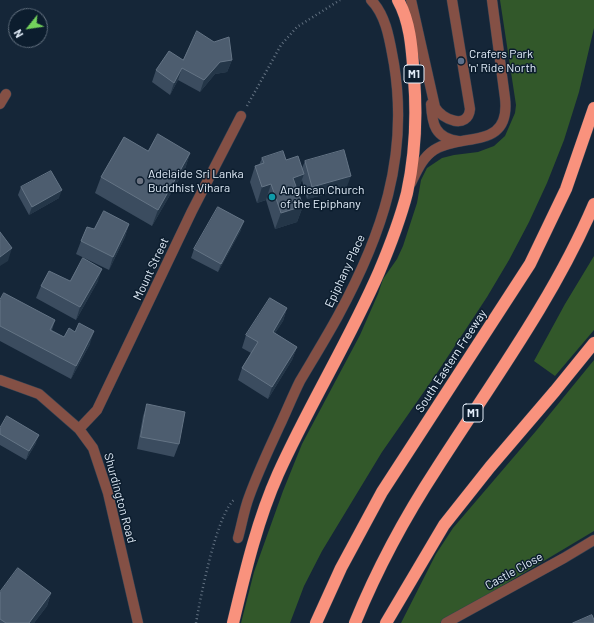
<!DOCTYPE html>
<html>
<head>
<meta charset="utf-8">
<style>
	body { margin:0 }
	#map { position:relative; width:594px; height:623px; overflow:hidden; background:#152638; font-family:Barlow,sans-serif }
	canvas { display:block }
	.north { position:absolute; left:8px; top:8px; width:40px; height:40px; box-sizing:border-box; background:#0c1d2e; border:1px solid #62707f; border-radius:50%; rotate:240deg; font-size:11px; font-weight:700; line-height:16px; text-align:center; color:#e2edf9 }
	.north::after { content:''; display:block; margin:auto; width:14px; height:18px; background:#74d25c; clip-path:polygon(50% 0,100% 100%,50% 72%,0 100%) }
</style>
</head>
<body>
<div id="map">
<canvas width="594" height="623"></canvas>
<div class="north">N</div>
</div>
<script>
const c = document.querySelector('canvas').getContext('2d');
c.lineJoin = 'round';
function fill(path, color) {
  c.fillStyle = color;
  c.fill(path, 'evenodd');
}
function stroke(path, color, width, dash) {
  c.strokeStyle = color;
  c.lineWidth = width;
  c.lineCap = dash ? 'butt' : 'round';
  c.setLineDash(dash || []);
  c.stroke(path);
}
function write(font, color, halo, rows, align = 'center') {
  c.font = font + ' Barlow,sans-serif';
  c.lineWidth = 3;
  c.setLineDash([]);
  c.textBaseline = 'middle';
  c.strokeStyle = halo;
  c.fillStyle = color;
  for (const [text, x, y, turn = 0] of rows) {
    c.save();
    c.translate(x, y);
    c.rotate((+turn || 0) * Math.PI / 180);
    c.textAlign = isNaN(turn) ? turn : align;
    if (halo) c.strokeText(text, 0, 0);
    c.fillText(text, 0, 0);
    c.restore();
  }
}
fill(new Path2D(`
	M 500,0 L 594,0 L 594,28 L 579,92 L 564,140 L 547,183 L 529,222 L 509,260 L 487,297 L 437,373 L 382,452 L 322,551 L 304,586 L 290,623 L 241,623 L 254,572 L 283,491 L 302,444 L 360,335 L 378,294 L 383,279 L 397,259 L 403,246 L 417,203 L 421,180 L 427,168 L 442,158 L 454,155 L 478,152 L 494,146 L 505,136 L 515,113 L 516,105 Z
	M 594,256 L 594,330 L 555,376 L 534,361 L 565,304 Z
	M 594,360 L 594,531 L 440,623 L 401,623 L 436,554 L 453,528 L 536,431 Z`), '#32582a');
const minor = new Path2D(`
	M 411,0 L 435,107 C 442,120 468,130 470,109 L 452,0
	M 0,104 L 6,94
	M 431,104 C 432,124 435,138 458,141
	M 411,183 C 417,171 422,158 434,150 C 462,132 511,151 505,98 L 492,0
	M 0,380 L 39,394 L 79,429 L 93,448 L 108,493 L 138,623
	M 79,429 L 97,410 L 192,211 L 241,116
	M 238,538 C 242,524 244,510 249,497 C 258,472 269,449 280,425 C 287,410 293,395 300,381 C 313,359 326,338 338,316 C 382,235 409,157 394,64 C 390,43 387,16 371,0
	M 446,623 L 564,558 L 594,540`);
const highway = new Path2D(`
	M 233,623 C 245,573 257,521 278,474 C 309,405 349,341 379,272 C 390,246 400,220 407,193 C 415,156 417,116 414,78 C 412,52 411,23 398,0
	M 316,623 L 341,568 L 382,492 L 530,264 L 566,189 L 594,108
	M 355,623 C 377,569 405,517 437,468 C 492,382 554,298 594,204
	M 386,623 L 444,525 L 490,467 L 555,391 L 594,343`);
stroke(minor, '#324253', 11);
stroke(highway, '#324253', 13);
stroke(new Path2D(`
	M 247,106 L 281,45 L 297,27 L 340,0
	M 196,623 C 200,599 217,512 235,499`), '#627181', 2.5, [1, 3]);
stroke(minor, '#845045', 10);
stroke(highway, '#f9927d', 12);
fill(new Path2D(`
	M 183,60 L 232,60 L 227,72 L 215,74 L 200,92 L 178,80 L 170,95 L 152,82 L 156,70 Z
	M 148,151 L 190,153 L 185,169 L 152,226 L 95,193 L 101,177 Z
	M 262,158 L 286,160 L 302,168 L 305,161 L 346,189 L 307,199 L 302,180 L 298,190 L 303,206 L 297,222 L 275,229 L 266,200 L 257,203 L 250,182 L 255,166 L 259,165 Z
	M 21,187 L 59,198 L 29,215 L 18,195 Z
	M 129,224 L 125,237 L 109,270 L 76,254 L 81,241 L 94,229 Z
	M 241,230 L 218,272 L 191,258 L 194,249 Z
	M 70,281 L 98,281 L 76,320 L 36,298 L 41,286 Z
	M 0,300 L 55,320 L 52,330 L 64,337 L 90,344 L 71,379 L 0,341 Z
	M 287,308 L 283,321 L 275,333 L 297,347 L 292,360 L 268,399 L 238,380 L 242,368 L 251,353 L 242,348 L 246,335 Z
	M 147,404 L 179,444 L 174,457 L 137,449 L 143,416 Z
	M 0,428 L 36,443 L 26,460 L 0,445 Z
	M 0,592 L 51,593 L 47,606 L 34,623 L 0,623 Z`), '#3b4c5f');
fill(new Path2D(`
	M 232,60 L 227,72 L 215,74 L 200,92 L 204,80 L 220,62 Z
	M 182,68 L 178,80 L 170,95 L 174,83 Z
	M 190,153 L 185,169 L 152,226 L 158,210 Z
	M 304,174 L 298,190 L 288,194 L 293,178 Z
	M 351,176 L 346,189 L 307,199 L 312,187 Z
	M 271,184 L 266,200 L 257,203 L 262,187 Z
	M 62,190 L 59,198 L 29,215 L 32,207 Z
	M 303,206 L 297,222 L 275,229 L 281,213 Z
	M 244,221 L 241,230 L 218,272 L 221,264 Z
	M 129,224 L 125,237 L 109,270 L 113,257 Z
	M 12,248 L 8,261 L 0,266 L 0,257 Z
	M 102,269 L 98,281 L 76,320 L 80,307 Z
	M 287,308 L 283,321 L 268,344 L 273,332 Z
	M 94,331 L 90,344 L 71,379 L 76,366 Z
	M 297,347 L 292,360 L 268,399 L 272,387 Z
	M 39,435 L 36,443 L 26,460 L 29,451 Z
	M 51,593 L 47,606 L 34,623 L 29,623 Z`), '#243648');
const building = new Path2D(`
	M 197,31 L 214,42 L 229,37 L 232,60 L 220,62 L 204,80 L 182,68 L 174,83 L 156,70 L 169,51 L 183,60 Z
	M 158,134 L 190,153 L 158,210 L 101,177 L 124,137 L 148,151 Z
	M 344,150 L 351,176 L 312,187 L 305,161 Z
	M 283,151 L 286,160 L 298,156 L 304,174 L 293,178 L 303,206 L 281,213 L 271,184 L 262,187 L 255,166 L 264,163 L 262,158 Z
	M 51,171 L 62,190 L 32,207 L 21,187 Z
	M 218,207 L 244,221 L 221,264 L 194,249 Z
	M 104,211 L 129,224 L 113,257 L 81,241 L 87,227 L 94,229 Z
	M 0,232 L 12,248 L 0,257 Z
	M 83,258 L 102,269 L 80,307 L 41,286 L 49,271 L 70,281 Z
	M 4,293 L 55,320 L 50,330 L 64,337 L 69,328 L 75,332 L 79,323 L 94,331 L 76,366 L 0,326 L 0,300 Z
	M 270,298 L 287,308 L 273,332 L 297,347 L 272,387 L 242,368 L 258,342 L 246,335 Z
	M 147,404 L 185,412 L 179,444 L 141,437 Z
	M 7,416 L 39,435 L 29,451 L 0,434 L 0,428 Z
	M 18,568 L 51,593 L 29,623 L 6,623 L 0,619 L 0,592 Z
	M 592,615 L 594,620 L 594,623 L 573,623 Z`);
fill(building, '#4d5d6f');
stroke(building, '#647485', 1);
for (const [x, y, r, color] of [
	[461,61,4,"#5c6f8a"],
	[140,181,4,"#6b7280"],
	[272,197,4,"#0f9aa8"]
]) {
  const dot = new Path2D();
  dot.arc(x, y, r, 0, 2 * Math.PI);
  c.fillStyle = color;
  c.fill(dot);
  stroke(dot, '#0c1d2e', 1.5);
}
for (const [x, y, w] of [
	[414,74,20],
	[473,413,20]
]) {
  const box = new Path2D();
  box.roundRect(x - w / 2, y - 9, w, 18, 3);
  c.fillStyle = '#0c1d2e';
  c.fill(box);
  stroke(box, '#e2edf9', 1);
}
write('bold 11px', '#e2edf9', null, [
	["M1",414,74],
	["M1",473,413]
]);
write('12px', '#e2edf9', '#0c1d2e', [
	["Crafers Park",469,54],
	["'n' Ride North",469,68],
	["Adelaide Sri Lanka",148,174],
	["Buddhist Vihara",148,188],
	["Anglican Church",280,190],
	["of the Epiphany",280,204]
], 'left');
write('12px', '#e2edf9', '#0c1d2e', [
	["Mount Street",151,269,-65],
	["Epiphany Place",345,271,-65],
	["South Eastern Freeway",451,361,-57],
	["Shurdington Road",120,498,75],
	["Castle Close",514,571,-29]
]);
</script>
</body>
</html>
